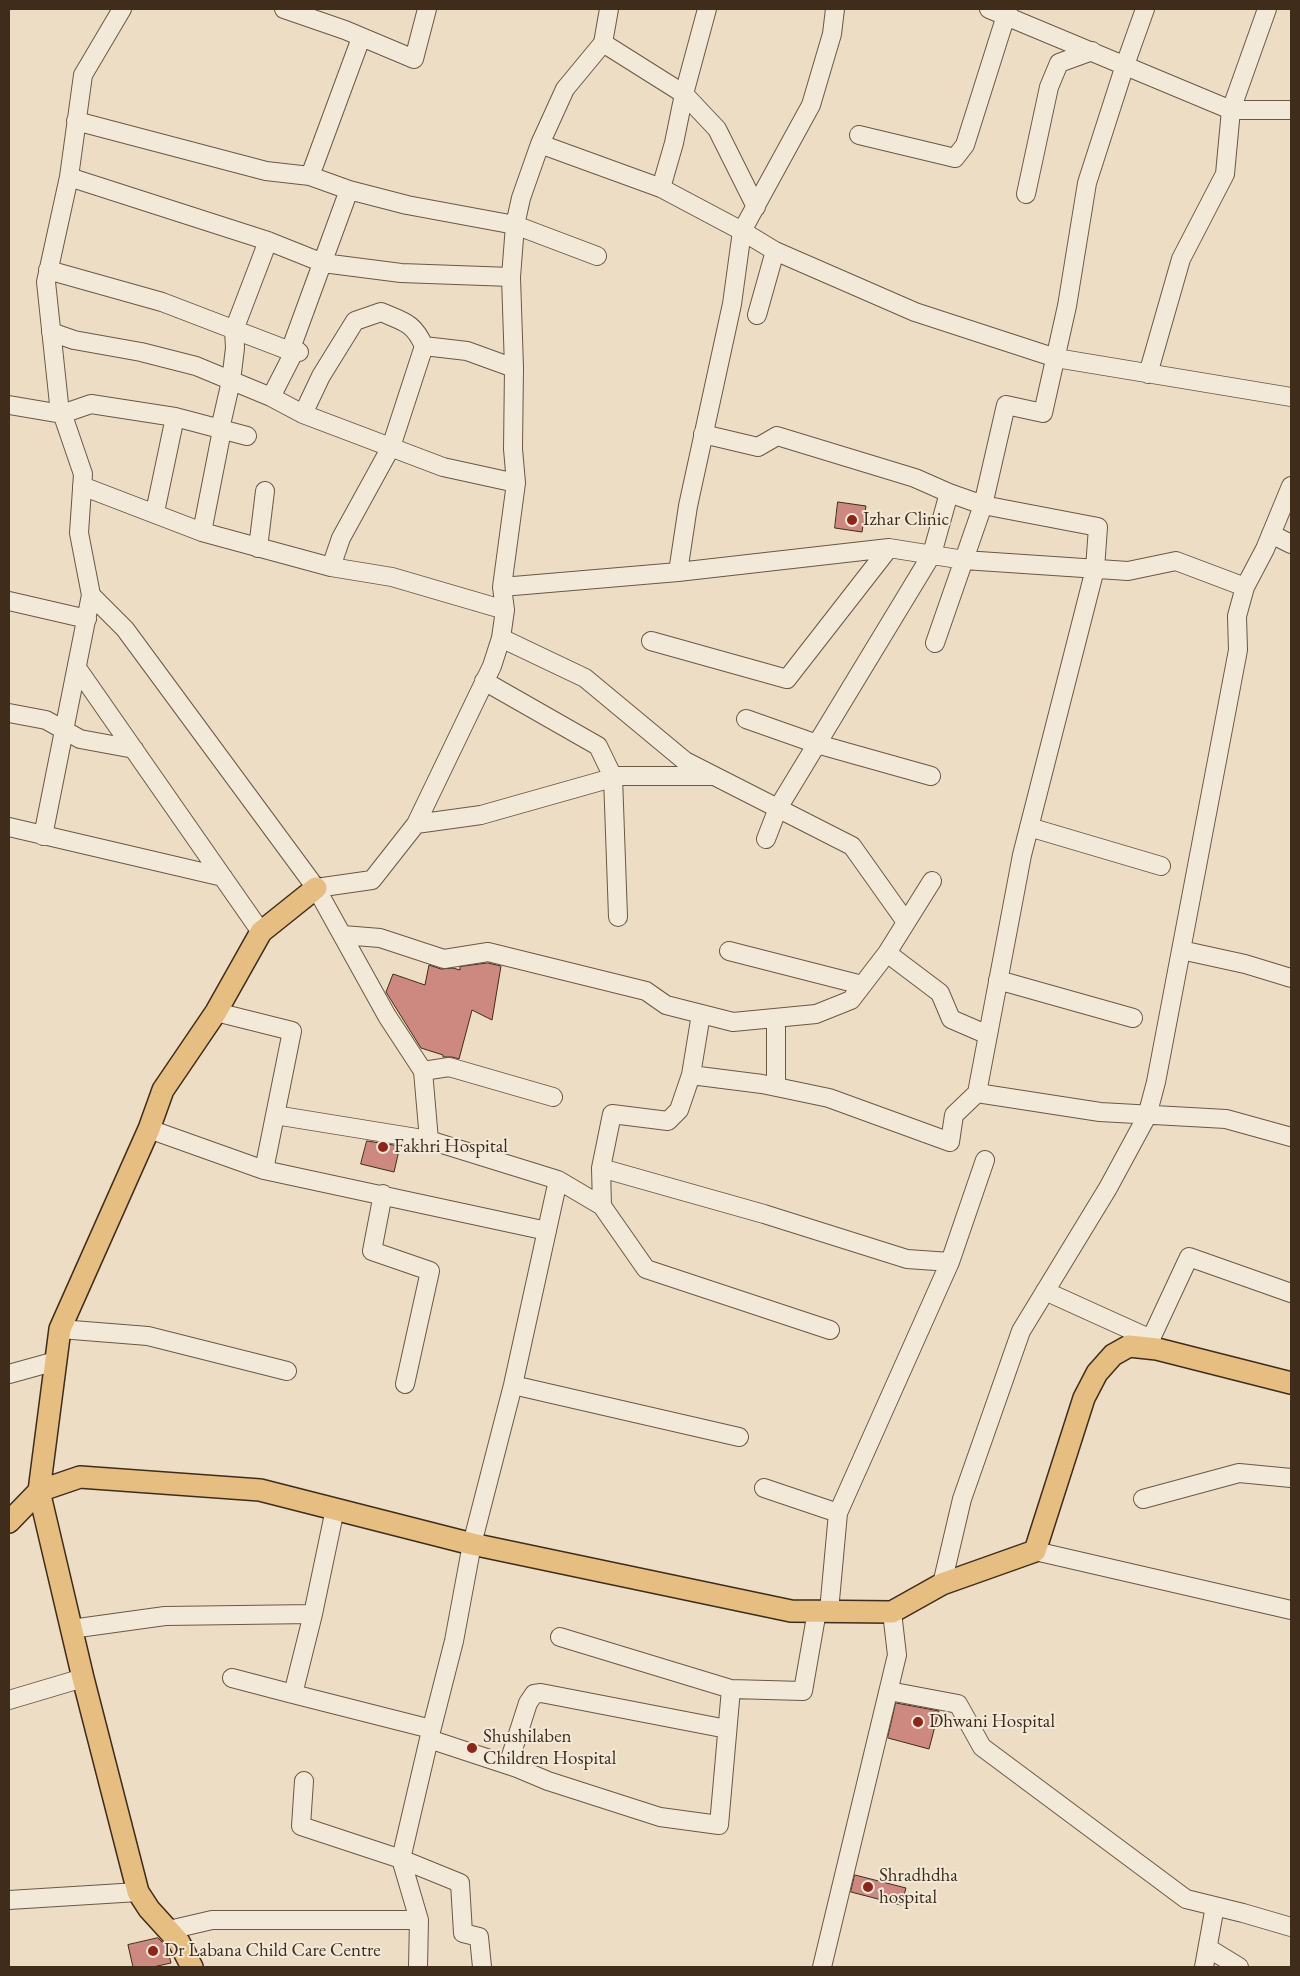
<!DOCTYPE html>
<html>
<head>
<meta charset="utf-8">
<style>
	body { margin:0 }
	#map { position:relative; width:1300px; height:1976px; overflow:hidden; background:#edddc4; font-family:"EB Garamond",serif }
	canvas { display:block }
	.frame { position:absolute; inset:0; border:10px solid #3f2c1a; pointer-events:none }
</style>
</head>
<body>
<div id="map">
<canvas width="1300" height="1976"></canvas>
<div class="frame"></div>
</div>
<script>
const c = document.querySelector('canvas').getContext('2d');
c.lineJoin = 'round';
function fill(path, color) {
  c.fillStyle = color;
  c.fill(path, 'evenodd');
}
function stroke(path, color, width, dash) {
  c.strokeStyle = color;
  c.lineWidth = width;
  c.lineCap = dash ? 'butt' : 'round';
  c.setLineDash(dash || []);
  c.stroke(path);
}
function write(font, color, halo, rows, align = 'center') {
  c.font = font + ' "EB Garamond",serif';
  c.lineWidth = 4;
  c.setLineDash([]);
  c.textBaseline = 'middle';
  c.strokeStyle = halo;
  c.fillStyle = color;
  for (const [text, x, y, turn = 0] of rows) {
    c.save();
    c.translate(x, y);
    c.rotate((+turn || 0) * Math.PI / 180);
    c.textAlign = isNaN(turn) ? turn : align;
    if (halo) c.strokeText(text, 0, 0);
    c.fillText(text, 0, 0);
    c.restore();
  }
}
const building = new Path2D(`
	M 838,502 L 866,506 L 862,532 L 835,528 Z
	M 488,963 L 501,966 L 492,1020 L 472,1010 L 459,1059 L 452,1057 L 443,1057 L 443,1055 L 421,1048 L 386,992 L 393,974 L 425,985 L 429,965 L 441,969 L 453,968 L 460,970 L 460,967 Z
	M 367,1141 L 400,1146 L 394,1172 L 361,1164 Z
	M 896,1703 L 939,1711 L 929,1749 L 888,1738 Z
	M 855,1875 L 906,1888 L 901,1905 L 851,1892 Z
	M 158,1938 L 167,1947 L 171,1963 L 153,1967 L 133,1967 L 128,1945 Z`);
fill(building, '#cd897f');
stroke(building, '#3f2c1a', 1);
const minor = new Path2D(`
	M 122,9 L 83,75 L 69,177 L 46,282 L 59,404 L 83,474 L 79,533 L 91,595 L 125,629 L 316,888 L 387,1016 L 423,1071 L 429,1140
	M 284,9 L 345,30 L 414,59 L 427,9
	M 835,9 L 832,34 L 811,105 L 742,231 L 775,251 L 915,312 L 1056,358 L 1291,397
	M 989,9 L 1231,110 L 1291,110
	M 603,43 L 684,94 L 717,129 L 756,207
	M 76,121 L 266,171 L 310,176 L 349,190 L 407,205 L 515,225 L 597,256
	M 859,135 L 955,158 L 965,145 L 1008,9
	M 540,144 L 661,188 L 742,231 L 732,304 L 688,506 L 678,572
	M 310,176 L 361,38
	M 69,177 L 268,241 L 323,263 L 401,273 L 511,277
	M 661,188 L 674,143 L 684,94 L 707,9
	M 1026,194 L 1049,87 L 1059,63 L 1092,51
	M 48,270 L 162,302 L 290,351 L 299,352
	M 757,315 L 775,251
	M 51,332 L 74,340 L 141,352 L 196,366 L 271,397 L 303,414 L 443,467 L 516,483
	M 424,346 L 467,351 L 514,368
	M 1148,374 L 1181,259 L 1225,174 L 1231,110 L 1267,9
	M 271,397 L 292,356 L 290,351 L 349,190
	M 9,405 L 62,414 L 91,404 L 175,417 L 247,436
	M 303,414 L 321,376 L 355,321 L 381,312 C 404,322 413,322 424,346 L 391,447 L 341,538 L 331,567
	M 82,486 L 202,532 L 331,567 L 392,577 L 505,610
	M 155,512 L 175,417
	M 202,532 L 222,430 L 220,429 L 231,381 L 235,348 L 234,330 L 268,241
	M 1271,534 L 1291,544
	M 258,548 L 265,491
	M 502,587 L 678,572 L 889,548 L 964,560 L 1128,571 L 1176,561 L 1245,587
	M 9,601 L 87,619
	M 501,638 L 585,678 L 685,761 L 852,846 L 906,922
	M 651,641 L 787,679 L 889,548
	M 935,643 L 983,505 L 1006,405 L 1043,413 L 1067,306 L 1087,183 L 1125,65 L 1145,9
	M 77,668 L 261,932
	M 484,681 L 598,746 L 613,777 L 618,917
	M 9,713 L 46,720 L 80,739 L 134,749
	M 746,719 L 817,744 L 931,776
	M 416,824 L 481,815 L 619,776 L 712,776
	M 9,827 L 223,877
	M 1029,827 L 1161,866
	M 43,836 L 91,595
	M 766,839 L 778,808 L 932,554 L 949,493
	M 316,888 L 372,880 L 416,824 L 492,666 L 501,638 L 505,610 L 502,587 L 516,483 L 513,449 L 514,368 L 511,277 L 515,225 L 521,198 L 540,144 L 565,89 L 603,43 L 609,9
	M 343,935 L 380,938 L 444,959 L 488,952 L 646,991 L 666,1005 L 733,1022 L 816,1014 L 851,1000 L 887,953 L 932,881
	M 1181,950 L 1245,964 L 1291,978
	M 729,951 L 862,985
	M 887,953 L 940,993 L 951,1019 L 988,1035
	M 998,980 L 1133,1018
	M 216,1012 L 292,1031 L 264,1170
	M 701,1014 L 691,1075 L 762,1084 L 829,1098 L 950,1142 L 954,1115 L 977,1093 L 1022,855 L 1095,569 L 1098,527 L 983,505 L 949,493 L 915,478 L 777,436 L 758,447 L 703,434
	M 776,1018 L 776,1087
	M 423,1071 L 449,1067 L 553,1097
	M 977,1093 L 1100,1112 L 1226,1119 L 1291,1137
	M 275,1115 L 429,1140 L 558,1180 L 602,1206 L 601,1168 L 612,1114 L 668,1121 L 679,1110 L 691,1075
	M 149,1129 L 264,1170 L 547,1231
	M 601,1168 L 764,1214 L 907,1259 L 950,1262
	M 383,1194 L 372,1251 L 430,1271 L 405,1384
	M 602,1206 L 646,1269 L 830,1330
	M 1045,1291 L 1151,1339
	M 60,1329 L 148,1336 L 287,1371
	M 1147,1347 L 1189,1257 L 1291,1293
	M 9,1374 L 56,1361
	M 513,1385 L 739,1437
	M 764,1488 L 838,1513
	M 1143,1499 L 1239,1473 L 1291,1478
	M 1035,1551 L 1291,1610
	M 942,1584 L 962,1499 L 1021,1331 L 1108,1188 L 1147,1116 L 1156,1082 L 1238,650 L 1237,616 L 1245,587 L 1265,549 L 1291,486
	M 829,1611 L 838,1513 L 950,1262 L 985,1160
	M 313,1614 L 293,1694 L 431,1729
	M 71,1629 L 165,1616 L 313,1614 L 335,1509
	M 560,1637 L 731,1689 L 803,1691 L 817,1611
	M 232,1678 L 293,1694
	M 889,1691 L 958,1704 L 982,1747 L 1186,1899 L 1243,1913 L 1291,1927
	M 9,1700 L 83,1678
	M 429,1739 L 517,1768 L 548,1781 L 660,1817 L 719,1825 L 731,1689
	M 508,1765 L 528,1703 L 534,1694 L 541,1693 L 727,1729
	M 304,1781 L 301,1826 L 401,1859 L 460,1883 L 463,1933 L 479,1937 L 482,1967
	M 9,1900 L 138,1892
	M 169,1930 L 212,1920 L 419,1920
	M 1208,1948 L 1239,1967
	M 418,1967 L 419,1920 L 401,1859 L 429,1739 L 454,1641 L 472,1544 L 513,1385 L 558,1180
	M 822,1967 L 897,1655 L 892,1612
	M 1204,1967 L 1215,1906`);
const major = new Path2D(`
	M 9,1522 L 39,1491 L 80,1477 L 260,1490 L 472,1544 L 791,1611 L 892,1612 L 942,1584 L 1035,1551 L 1084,1398 L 1097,1373 L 1113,1355 L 1129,1346 L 1157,1349 L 1291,1383
	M 192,1967 L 179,1942 L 149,1909 L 138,1892 L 83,1678 L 39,1491 L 60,1329 L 149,1129 L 163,1090 L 216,1012 L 261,932 L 316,888`);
stroke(minor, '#6a5844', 20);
stroke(major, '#3f2c1a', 24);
stroke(minor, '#f3e9d9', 18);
stroke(major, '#e6be82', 21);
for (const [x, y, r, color] of [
	[852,520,6,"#8f2418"],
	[383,1147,6,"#8f2418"],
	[918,1722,6,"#8f2418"],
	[472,1748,6,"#8f2418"],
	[868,1887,6,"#8f2418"],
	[153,1951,6,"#8f2418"]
]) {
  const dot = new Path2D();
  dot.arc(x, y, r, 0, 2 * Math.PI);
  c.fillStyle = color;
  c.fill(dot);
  stroke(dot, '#f3e9d9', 2);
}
write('19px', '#3f2c1a', '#f3e9d9', [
	["Izhar Clinic",863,520],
	["Fakhri Hospital",394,1147],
	["Dhwani Hospital",929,1722],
	["Shushilaben",483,1737],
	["Children Hospital",483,1759],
	["Shradhdha",879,1876],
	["hospital",879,1898],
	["Dr Labana Child Care Centre",164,1951]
], 'left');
</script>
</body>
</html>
